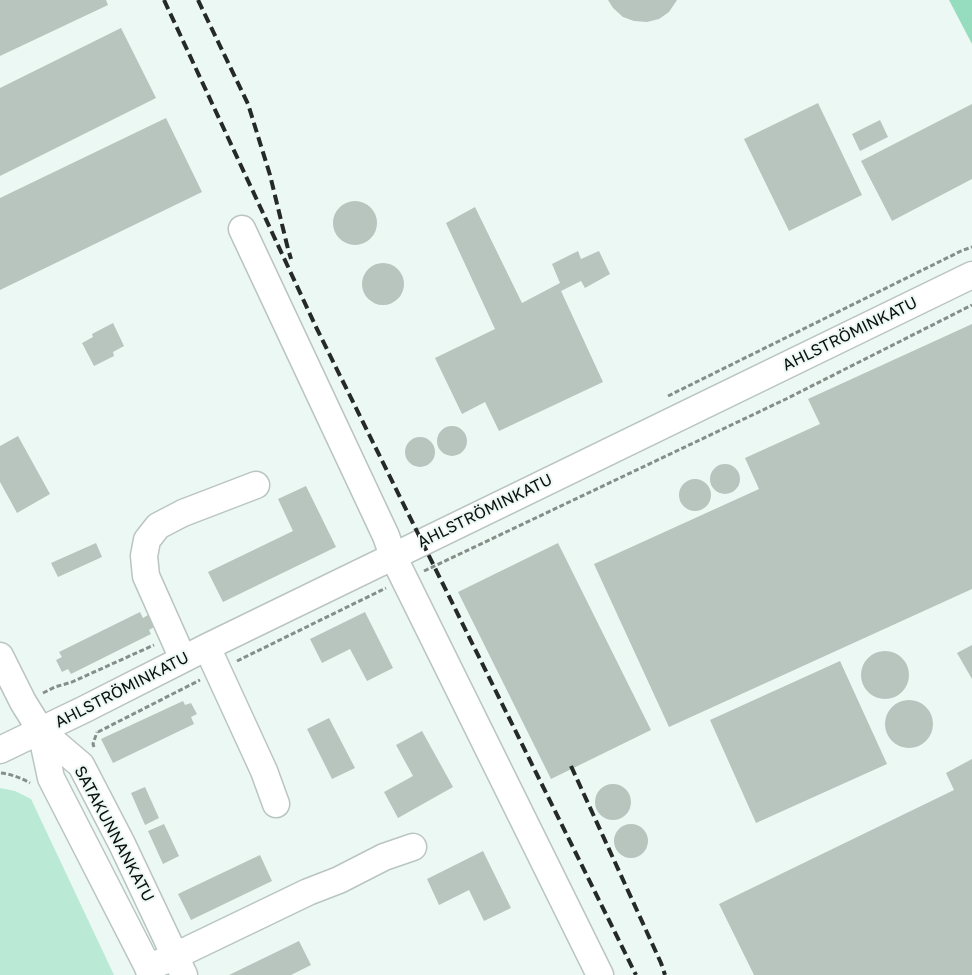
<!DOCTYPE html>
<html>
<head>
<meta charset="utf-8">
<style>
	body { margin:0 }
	canvas { display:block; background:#ecf8f3 }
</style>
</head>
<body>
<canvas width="972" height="975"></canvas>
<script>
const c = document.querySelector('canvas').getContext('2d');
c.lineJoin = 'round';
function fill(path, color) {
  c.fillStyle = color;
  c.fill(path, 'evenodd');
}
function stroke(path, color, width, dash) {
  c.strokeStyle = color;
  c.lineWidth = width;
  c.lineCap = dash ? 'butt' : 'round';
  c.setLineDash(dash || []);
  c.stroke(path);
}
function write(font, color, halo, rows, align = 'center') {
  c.font = font + ' "Golos Text",sans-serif';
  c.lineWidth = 4;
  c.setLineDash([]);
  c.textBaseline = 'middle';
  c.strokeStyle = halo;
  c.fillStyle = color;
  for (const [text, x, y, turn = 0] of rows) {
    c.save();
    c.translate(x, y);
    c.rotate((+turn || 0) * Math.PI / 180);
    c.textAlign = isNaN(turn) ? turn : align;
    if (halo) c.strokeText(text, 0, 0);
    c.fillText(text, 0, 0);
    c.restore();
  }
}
fill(new Path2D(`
	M 0,788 L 15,791 L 31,799 L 114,975 L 0,975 Z`), '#baead5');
fill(new Path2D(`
	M 949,0 L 972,0 L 972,44 Z`), '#96dcbe');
fill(new Path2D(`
	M 0,0 L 106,0 L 108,5 L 0,56 Z
	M 608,0 L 677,0 L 669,12 L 659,19 L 647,22 L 634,21 L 623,17 L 613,8 Z
	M 121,28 L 156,98 L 0,176 L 0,88 Z
	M 818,103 L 862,195 L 789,231 L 744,139 Z
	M 972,104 L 972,179 L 892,221 L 861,161 Z
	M 166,118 L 202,192 L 0,290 L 0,198 Z
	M 880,120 L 888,137 L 860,151 L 852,134 Z
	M333 223a22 22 0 1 1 44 0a22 22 0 1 1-44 0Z
	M 475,207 L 522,303 L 560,283 L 552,264 L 578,251 L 581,259 L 599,251 L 610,274 L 585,288 L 581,281 L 561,291 L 603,382 L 499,431 L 485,402 L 462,414 L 435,358 L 495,329 L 446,223 Z
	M362 284a21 21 0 1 1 42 0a21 21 0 1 1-42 0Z
	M 113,323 L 124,346 L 113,352 L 114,356 L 94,366 L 82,343 L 93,337 L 92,334 Z
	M 972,324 L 972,589 L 669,727 L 594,564 L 759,489 L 745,458 L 820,424 L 808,399 Z
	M437 441a15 15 0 1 1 30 0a15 15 0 1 1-30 0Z
	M 18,436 L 50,494 L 17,513 L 0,482 L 0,446 Z
	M405 452a15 15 0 1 1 30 0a15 15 0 1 1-30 0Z
	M710 479a15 15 0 1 1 30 0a15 15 0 1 1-30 0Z
	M679 495a16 16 0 1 1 32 0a16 16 0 1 1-32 0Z
	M 306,486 L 336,547 L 223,602 L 208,572 L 293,531 L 278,499 Z
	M 96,543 L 102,557 L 58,577 L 51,563 Z
	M 558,543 L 651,730 L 551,779 L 458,592 Z
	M 140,612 L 143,618 L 148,615 L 154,627 L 149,630 L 151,634 L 71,674 L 68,669 L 62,672 L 56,660 L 62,657 L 59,652 Z
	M 365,612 L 393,668 L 367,681 L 350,649 L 322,663 L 310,639 Z
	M 972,645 L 972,679 L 957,653 Z
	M861 675a24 24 0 1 1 48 0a24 24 0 1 1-48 0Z
	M 840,661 L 887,764 L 756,823 L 710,720 Z
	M885 724a24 24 0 1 1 48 0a24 24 0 1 1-48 0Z
	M 183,701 L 185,705 L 191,703 L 197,714 L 191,717 L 194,724 L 113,763 L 101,739 Z
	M 329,718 L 355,768 L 332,779 L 307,729 Z
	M 422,731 L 453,787 L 398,818 L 384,792 L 413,776 L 396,745 Z
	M 972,759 L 972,975 L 754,975 L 719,904 L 954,790 L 946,773 Z
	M595 802a18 18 0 1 1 36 0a18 18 0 1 1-36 0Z
	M 145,787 L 159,818 L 145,825 L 131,793 Z
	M 164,824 L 179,856 L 163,864 L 148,831 Z
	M614 841a17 17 0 1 1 34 0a17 17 0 1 1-34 0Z
	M 483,851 L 511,908 L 484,921 L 469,890 L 439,905 L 427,879 Z
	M 260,855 L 272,881 L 191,920 L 178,894 Z
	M 299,941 L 311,965 L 291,975 L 229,975 Z`), '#b8c4be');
const minor = new Path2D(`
	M 242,229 L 386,536 L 393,556 L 600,975
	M 207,647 L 264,771 L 276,804
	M 0,656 L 23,702 L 41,731 L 81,765 L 122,844 L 184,975
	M 183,659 L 146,576 L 144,556 L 147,540 L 158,526 L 183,513 L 256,485
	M 41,731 L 51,778 L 152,975
	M 0,750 L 85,709 L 207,647 L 972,275
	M 148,968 L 175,956 L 308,892 L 339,880 L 384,857 L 413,847`);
stroke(minor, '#bac5c0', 29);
stroke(new Path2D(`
	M 668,396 L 961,251 L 972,247
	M 424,571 L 786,399 L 972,305
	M 237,661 L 386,588
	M 43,693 L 55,687 L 72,682 L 154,645
	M 98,732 L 200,680
	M 94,747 L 93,744 L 97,732
	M 1,773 C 11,774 21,778 30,783`), '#868e8a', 3, [5, 2.5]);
stroke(minor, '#fff', 26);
stroke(new Path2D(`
	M 164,0 L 316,327 L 636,975
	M 198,0 L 248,104 L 270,175 L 288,249 L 291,259
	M 571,766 L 661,963 L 665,975`), '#252927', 4, [10, 5]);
write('16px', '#0b0f0d', '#ecf8f3', [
	["AHLSTRÖMINKATU",850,334,-26],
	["AHLSTRÖMINKATU",485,511,-26],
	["AHLSTRÖMINKATU",122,690,-27],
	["SATAKUNNANKATU",114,834,62]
]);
</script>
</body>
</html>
